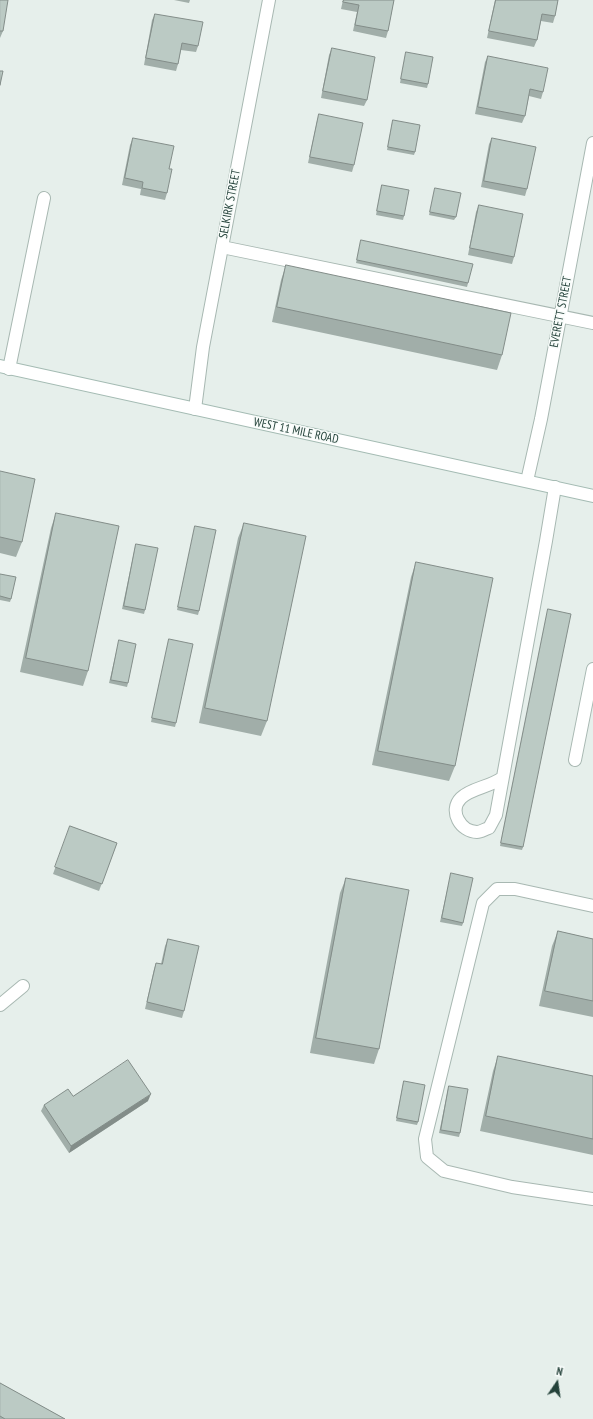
<!DOCTYPE html>
<html>
<head>
<meta charset="utf-8">
<style>
	body { margin:0 }
	#map { position:relative; width:593px; height:1419px; overflow:hidden; background:#e6efeb; font-family:"PT Sans Narrow",sans-serif }
	canvas { display:block }
	.north { position:absolute; left:537px; top:1363px; width:40px; height:40px; -webkit-text-stroke:3px #f7fbf9; paint-order:stroke; rotate:13deg; font-size:11px; font-weight:700; line-height:16px; text-align:center; color:#24423a }
	.north::after { content:''; display:block; margin:auto; width:14px; height:18px; background:#24423a; clip-path:polygon(50% 0,100% 100%,50% 72%,0 100%) }
</style>
</head>
<body>
<div id="map">
<canvas width="593" height="1419"></canvas>
<div class="north">N</div>
</div>
<script>
const c = document.querySelector('canvas').getContext('2d');
c.lineJoin = 'round';
function stroke(path, color, width, dash) {
  c.strokeStyle = color;
  c.lineWidth = width;
  c.lineCap = dash ? 'butt' : 'round';
  c.setLineDash(dash || []);
  c.stroke(path);
}
function fill(path, color) {
  c.fillStyle = color;
  c.fill(path, 'evenodd');
}
function write(font, color, halo, rows, align = 'center') {
  c.font = font + ' "PT Sans Narrow",sans-serif';
  c.lineWidth = 3;
  c.setLineDash([]);
  c.textBaseline = 'middle';
  c.strokeStyle = halo;
  c.fillStyle = color;
  for (const [text, x, y, turn = 0] of rows) {
    c.save();
    c.translate(x, y);
    c.rotate((+turn || 0) * Math.PI / 180);
    c.textAlign = isNaN(turn) ? turn : align;
    if (halo) c.strokeText(text, 0, 0);
    c.fillText(text, 0, 0);
    c.restore();
  }
}
const service = new Path2D(`
	M 222,247 L 593,323
	M 9,369 L 44,198
	M 575,760 L 593,669
	M 502,778 C 490,787 471,788 461,798 C 448,811 461,832 477,832 C 481,832 485,829 489,828 L 496,815 L 546,541 L 555,487
	M 593,906 L 515,889 L 497,889 L 483,903 L 425,1139 L 427,1157 L 444,1171 L 512,1187 L 593,1199`);
const minor = new Path2D(`
	M 195,409 L 203,347 L 269,0
	M 527,481 L 541,419 L 593,143
	M 0,1005 L 23,986`);
const secondary = new Path2D(`
	M 0,366 L 593,496`);
stroke(service, '#a8b8b2', 14);
stroke(minor, '#a8b8b2', 14);
stroke(secondary, '#a4bbb3', 14);
stroke(service, '#fff', 12);
stroke(minor, '#fff', 12);
stroke(secondary, '#fff', 12);
fill(new Path2D(`
	M 0,0 L 3,31 L 0,38 Z
	M 174,0 L 190,0 L 189,3 Z
	M 343,0 L 394,0 L 388,31 L 386,38 L 353,31 L 357,12 L 341,9 Z
	M 495,0 L 558,0 L 555,16 L 553,23 L 541,21 L 537,40 L 534,47 L 487,38 Z
	M 155,14 L 198,46 L 196,52 L 181,50 L 178,64 L 176,71 L 144,65 L 152,20 Z
	M 332,48 L 367,100 L 364,106 L 321,98 L 329,55 Z
	M 406,52 L 428,84 L 427,88 L 400,83 L 405,56 Z
	M 488,56 L 543,92 L 541,99 L 529,96 L 525,116 L 522,123 L 475,114 L 485,62 Z
	M 319,114 L 354,165 L 352,172 L 308,163 L 317,121 Z
	M 393,120 L 415,152 L 414,155 L 387,150 L 392,123 Z
	M 133,138 L 169,169 L 167,193 L 165,200 L 140,195 L 141,189 L 122,185 L 130,145 Z
	M 492,138 L 527,189 L 525,196 L 481,187 L 489,144 Z
	M 382,185 L 404,216 L 403,220 L 376,215 L 381,188 Z
	M 435,188 L 456,217 L 454,220 L 429,215 Z
	M 479,205 L 514,257 L 512,264 L 468,255 L 476,212 Z
	M 361,240 L 468,283 L 467,287 L 356,263 Z
	M 286,265 L 502,355 L 497,370 L 272,322 L 281,280 Z
	M 0,471 L 22,542 L 16,557 L 0,553 Z
	M 56,513 L 88,671 L 83,686 L 20,672 L 51,528 Z
	M 244,523 L 267,721 L 261,736 L 199,723 L 238,538 Z
	M 195,526 L 199,611 L 198,615 L 177,610 L 194,530 Z
	M 136,544 L 145,610 L 144,614 L 122,609 L 135,547 Z
	M 416,562 L 455,766 L 449,781 L 372,765 L 411,577 Z
	M 0,574 L 11,599 L 10,602 L 0,600 Z
	M 548,609 L 523,847 L 522,850 L 500,846 L 547,613 Z
	M 169,639 L 176,723 L 175,727 L 151,722 L 168,643 Z
	M 119,640 L 128,683 L 127,687 L 109,683 Z
	M 70,826 L 117,843 L 99,891 L 53,874 Z
	M 451,873 L 463,923 L 462,926 L 440,922 Z
	M 346,878 L 379,1049 L 374,1064 L 310,1053 L 340,893 Z
	M 558,931 L 593,939 L 593,1017 L 539,1006 L 552,946 Z
	M 168,939 L 184,1011 L 182,1018 L 145,1009 L 154,969 L 156,963 L 161,964 L 165,946 Z
	M 498,1056 L 593,1076 L 593,1155 L 480,1131 L 493,1071 Z
	M 404,1081 L 418,1122 L 417,1125 L 396,1121 L 403,1084 Z
	M 449,1086 L 460,1133 L 459,1137 L 439,1133 L 448,1089 Z
	M 73,1096 L 148,1101 L 69,1153 L 41,1111 L 44,1105 Z
	M 0,1383 L 65,1419 L 0,1419 Z`), '#a1aea9');
fill(new Path2D(`
	M 151,1094 L 148,1101 L 69,1153 L 71,1146 Z`), '#838d89');
const building = new Path2D(`
	M 0,0 L 8,0 L 3,31 L 0,31 Z
	M 344,0 L 394,0 L 388,31 L 355,25 L 359,5 L 343,2 Z
	M 496,0 L 558,0 L 555,16 L 542,14 L 537,40 L 489,31 Z
	M 155,14 L 203,22 L 198,46 L 182,43 L 178,64 L 146,58 Z
	M 332,48 L 375,57 L 367,100 L 323,91 Z
	M 406,52 L 433,57 L 428,84 L 401,79 Z
	M 488,56 L 548,68 L 543,92 L 530,89 L 525,116 L 478,107 Z
	M 0,71 L 3,71 L 0,85 Z
	M 319,114 L 363,123 L 354,165 L 310,157 Z
	M 393,120 L 420,125 L 415,152 L 388,147 Z
	M 133,138 L 174,146 L 169,169 L 172,169 L 167,193 L 142,188 L 143,182 L 125,178 Z
	M 492,138 L 536,147 L 527,189 L 484,181 Z
	M 382,185 L 409,190 L 404,216 L 377,211 Z
	M 435,188 L 461,193 L 456,217 L 430,212 Z
	M 479,205 L 523,214 L 514,257 L 470,248 Z
	M 361,240 L 473,264 L 468,283 L 357,260 Z
	M 286,265 L 511,313 L 502,355 L 277,307 Z
	M 0,471 L 35,479 L 22,542 L 0,537 Z
	M 56,513 L 119,526 L 88,671 L 26,658 Z
	M 244,523 L 306,536 L 267,721 L 205,708 Z
	M 195,526 L 216,530 L 199,611 L 178,607 Z
	M 136,544 L 158,548 L 145,610 L 124,606 Z
	M 416,562 L 493,578 L 455,766 L 378,751 Z
	M 0,574 L 16,577 L 11,599 L 0,596 Z
	M 548,609 L 571,614 L 523,847 L 501,843 Z
	M 169,639 L 193,644 L 176,723 L 152,718 Z
	M 119,640 L 136,644 L 128,683 L 111,680 Z
	M 70,826 L 117,843 L 102,884 L 55,867 Z
	M 451,873 L 473,878 L 463,923 L 442,918 Z
	M 346,878 L 409,890 L 379,1049 L 316,1038 Z
	M 558,931 L 593,939 L 593,1001 L 545,991 Z
	M 168,939 L 199,946 L 184,1011 L 147,1002 L 156,963 L 162,964 Z
	M 498,1056 L 593,1076 L 593,1139 L 486,1116 Z
	M 128,1060 L 151,1094 L 71,1146 L 44,1105 L 68,1089 L 73,1096 Z
	M 404,1081 L 425,1085 L 418,1122 L 397,1118 Z
	M 449,1086 L 468,1089 L 460,1133 L 441,1130 Z
	M 0,1383 L 65,1419 L 5,1419 L 0,1416 Z`);
fill(building, '#bbcac4');
stroke(building, '#838d89', 1);
write('12px', '#24423a', '#f7fbf9', [
	["SELKIRK STREET",230,204,-79],
	["EVERETT STREET",561,312,-79],
	["WEST 11 MILE ROAD",296,431,12]
]);
</script>
</body>
</html>
